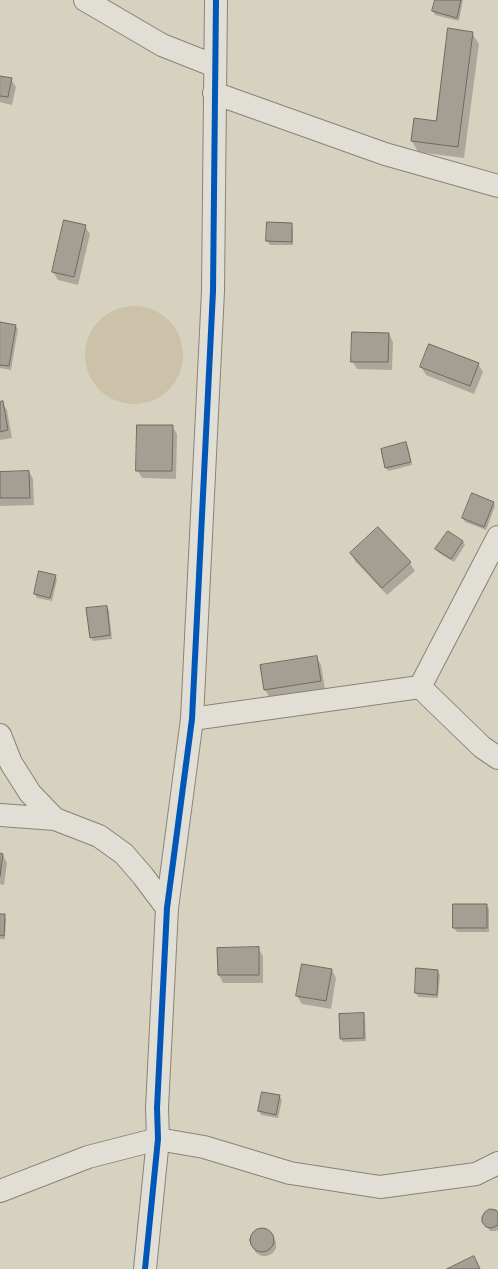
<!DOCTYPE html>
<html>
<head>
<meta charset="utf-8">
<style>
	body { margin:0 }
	canvas { display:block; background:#d7d1c0 }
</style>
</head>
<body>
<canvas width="498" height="1269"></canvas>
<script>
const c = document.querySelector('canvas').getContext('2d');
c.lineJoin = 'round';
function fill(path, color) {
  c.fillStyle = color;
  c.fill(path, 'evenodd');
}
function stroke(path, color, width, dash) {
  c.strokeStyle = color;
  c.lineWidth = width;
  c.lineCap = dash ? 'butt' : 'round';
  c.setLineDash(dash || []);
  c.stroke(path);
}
fill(new Path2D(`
	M85 355a49 49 0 1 1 98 0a49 49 0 1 1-98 0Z`), '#cbc2a9');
fill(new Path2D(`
	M 436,0 L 463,0 L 459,21 L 435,15 L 433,11 Z
	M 472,33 L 479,44 L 464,158 L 418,152 L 412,141 L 437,122 Z
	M 0,77 L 11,79 L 16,87 L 12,105 L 0,102 Z
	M 291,224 L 293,228 L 293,245 L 270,245 L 267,241 Z
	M 85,226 L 90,234 L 78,285 L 58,280 L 53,272 Z
	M 0,323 L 15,326 L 18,329 L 11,370 L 0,368 Z
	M 389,334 L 393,342 L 392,370 L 357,369 L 352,361 Z
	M 478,364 L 483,372 L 474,394 L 426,375 L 421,367 Z
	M 0,403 L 2,403 L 7,410 L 12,438 L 0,440 Z
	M 172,426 L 177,434 L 176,479 L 142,478 L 137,470 Z
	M 406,443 L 408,447 L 412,465 L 388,471 L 386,468 Z
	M 29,472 L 33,479 L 34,505 L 0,506 L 0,473 Z
	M 493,502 L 495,506 L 486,530 L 465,522 L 463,518 Z
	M 378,529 L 410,563 L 415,571 L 387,595 L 355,561 L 351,553 Z
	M 463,541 L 465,545 L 454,562 L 439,553 L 437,549 Z
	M 55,576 L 57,580 L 52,601 L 37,598 L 35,594 Z
	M 107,607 L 109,611 L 112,639 L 93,641 L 91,637 Z
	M 317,658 L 321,665 L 325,689 L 270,698 L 265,690 Z
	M 0,854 L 3,855 L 7,863 L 4,885 L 0,884 Z
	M 486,905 L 489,909 L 489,932 L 457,932 L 454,928 Z
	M 0,915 L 4,915 L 6,919 L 5,939 L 0,939 Z
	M 258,948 L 263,956 L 263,983 L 223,983 L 219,975 Z
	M 332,970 L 336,978 L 331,1009 L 302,1004 L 297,996 Z
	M 437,971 L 440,975 L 438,998 L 418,997 L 416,993 Z
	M 363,1014 L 365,1018 L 366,1041 L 343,1042 L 341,1039 Z
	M 279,1096 L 282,1100 L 278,1118 L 261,1115 L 259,1111 Z
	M 498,1214 L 498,1230 L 495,1231 L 490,1231 L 486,1226 Z
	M 259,1229 L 265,1229 L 271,1233 L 276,1242 L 276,1248 L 273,1253 L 267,1256 L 262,1256 L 256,1253 L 251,1243 L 251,1238 L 254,1232 Z`), '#0003');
const building = new Path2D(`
	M 435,0 L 461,0 L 457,18 L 432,11 Z
	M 448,28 L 473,32 L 458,147 L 411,141 L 414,118 L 436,121 Z
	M 0,76 L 12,78 L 8,97 L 0,96 Z
	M 64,220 L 86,225 L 74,277 L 52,272 Z
	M 267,222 L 292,223 L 292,242 L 266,241 Z
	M 0,322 L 16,325 L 9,366 L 0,365 Z
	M 352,332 L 389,333 L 388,362 L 351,362 Z
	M 429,344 L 479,363 L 470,386 L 420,367 Z
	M 3,401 L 8,430 L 0,432 L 0,402 Z
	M 137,425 L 173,425 L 172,471 L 136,471 Z
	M 406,442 L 411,462 L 385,468 L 381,449 Z
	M 29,471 L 30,498 L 0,498 L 0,472 Z
	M 472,493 L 494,502 L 484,527 L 462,518 Z
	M 378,527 L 411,562 L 382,588 L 350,553 Z
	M 448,531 L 463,541 L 451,559 L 435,549 Z
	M 39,571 L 56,575 L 50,598 L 34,594 Z
	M 107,606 L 110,635 L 90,638 L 86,608 Z
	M 317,656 L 321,681 L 264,690 L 260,665 Z
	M 0,853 L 3,854 L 0,876 Z
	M 453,904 L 487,904 L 487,928 L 453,928 Z
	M 0,914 L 5,914 L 4,936 L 0,935 Z
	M 259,947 L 259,975 L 218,975 L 217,948 Z
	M 302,964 L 332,969 L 326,1001 L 296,996 Z
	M 416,968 L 438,970 L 437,995 L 415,993 Z
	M 364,1013 L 364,1038 L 340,1039 L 339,1014 Z
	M 262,1092 L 280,1095 L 276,1115 L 258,1111 Z
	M 490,1209 L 496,1210 L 498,1213 L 498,1225 L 492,1228 L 486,1227 L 482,1222 L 482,1217 L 485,1212 Z
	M250 1240a12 12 0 1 1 24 0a12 12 0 1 1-24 0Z
	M 474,1256 L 480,1269 L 447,1269 Z`);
fill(building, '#a49f92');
stroke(building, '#706a5e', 1);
const minor = new Path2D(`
	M 85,0 L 162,45 L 215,66
	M 214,93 L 385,154 L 498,186
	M 420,687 L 498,537
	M 192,719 L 420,687 L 482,747 L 498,758
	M 0,735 L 11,763 L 30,793 L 55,819
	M 0,815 L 55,819 L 99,836 L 124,854 L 143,876 L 167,908
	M 0,1191 L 88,1157 L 158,1139 L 204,1147 L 290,1173 L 380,1187 L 476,1174 L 498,1163
	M 145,1269 L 158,1139 L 157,1108 L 167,908 L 192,719 L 213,291 L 216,0`);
stroke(minor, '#898377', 24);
stroke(minor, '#e1ded5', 22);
stroke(new Path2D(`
	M 145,1269 L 158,1139 L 157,1108 L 167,908 L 192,719 L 213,291 L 216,0`), '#0057b8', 6);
</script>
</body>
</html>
